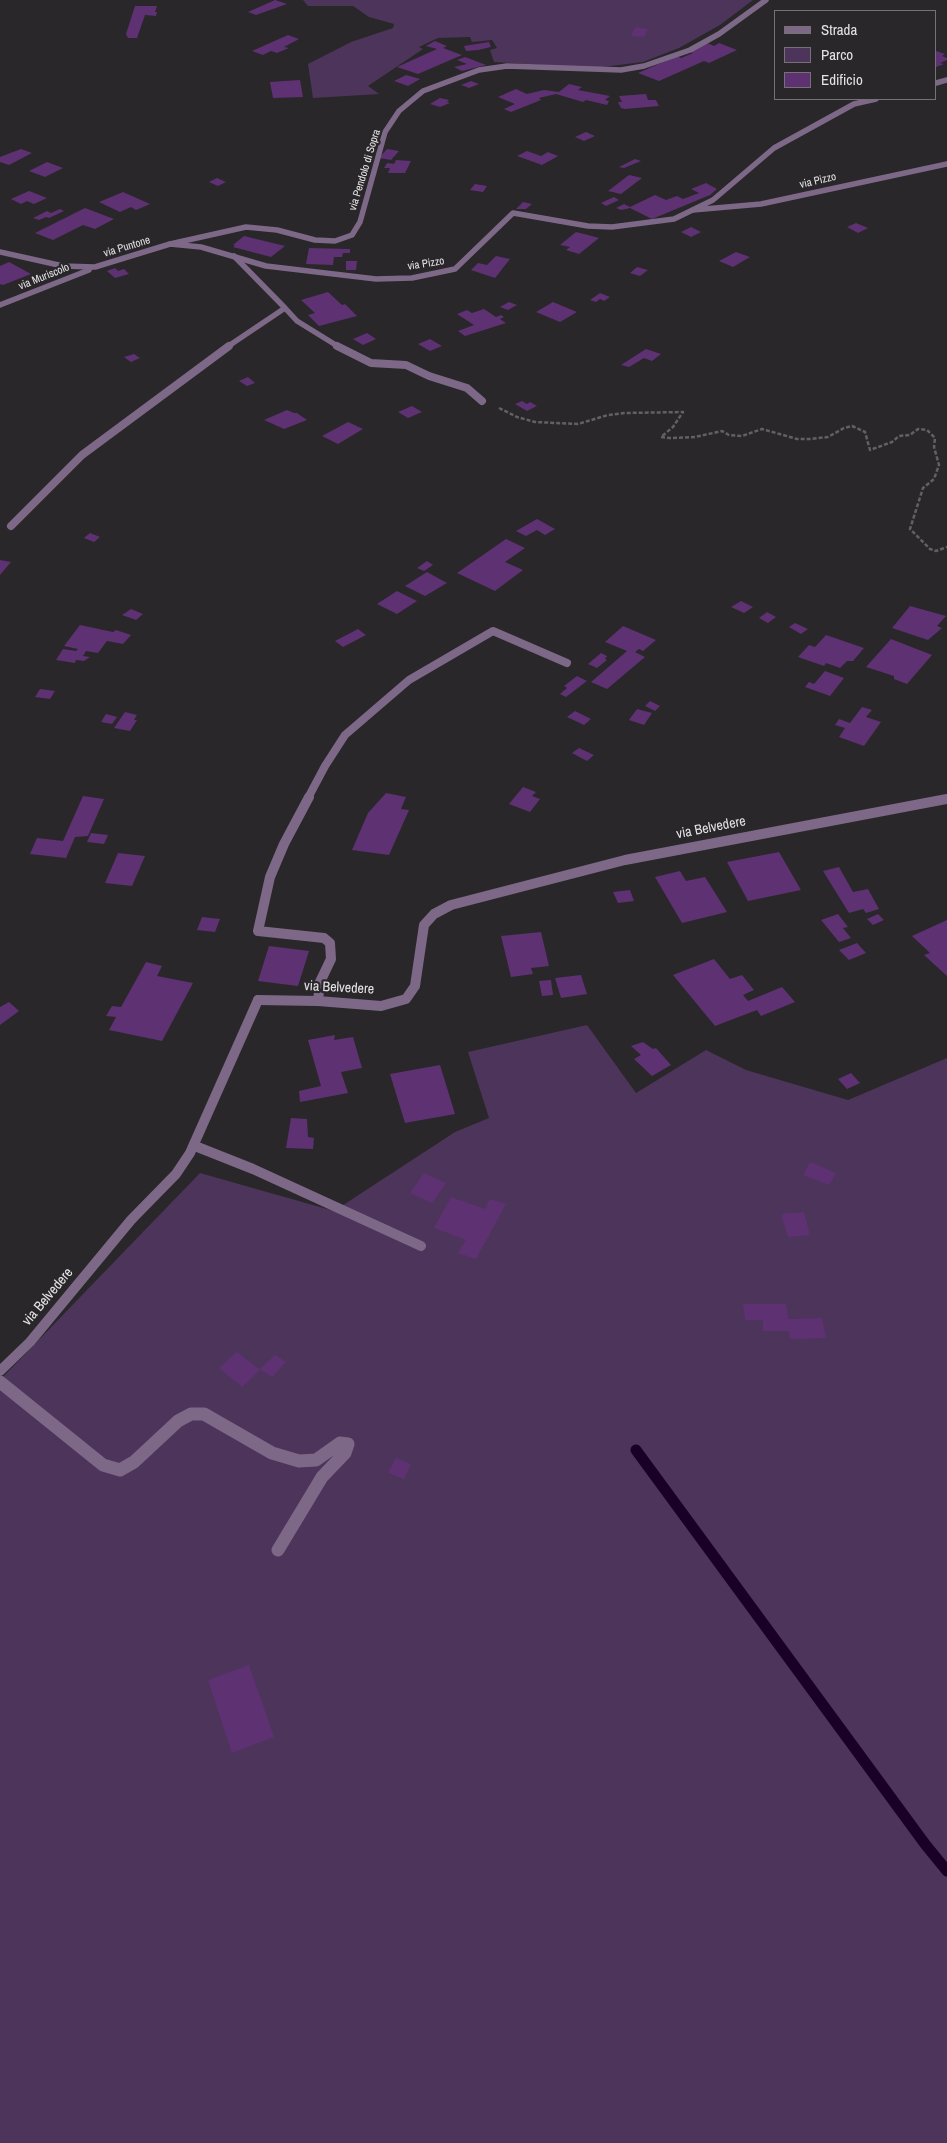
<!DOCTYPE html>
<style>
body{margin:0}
#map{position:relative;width:947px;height:2143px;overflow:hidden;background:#29272a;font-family:"Archivo Narrow",sans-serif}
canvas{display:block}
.legend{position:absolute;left:774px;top:10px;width:162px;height:90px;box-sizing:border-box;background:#29272a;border:1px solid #747275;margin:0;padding:6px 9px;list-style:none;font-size:15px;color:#e4e2e5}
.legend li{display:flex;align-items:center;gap:10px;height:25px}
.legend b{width:25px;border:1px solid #747275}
</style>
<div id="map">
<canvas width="947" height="2143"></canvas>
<ul class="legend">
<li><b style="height:6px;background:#7d6987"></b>Strada</li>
<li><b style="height:14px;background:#4d345a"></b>Parco</li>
<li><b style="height:14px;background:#5e3173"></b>Edificio</li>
</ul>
</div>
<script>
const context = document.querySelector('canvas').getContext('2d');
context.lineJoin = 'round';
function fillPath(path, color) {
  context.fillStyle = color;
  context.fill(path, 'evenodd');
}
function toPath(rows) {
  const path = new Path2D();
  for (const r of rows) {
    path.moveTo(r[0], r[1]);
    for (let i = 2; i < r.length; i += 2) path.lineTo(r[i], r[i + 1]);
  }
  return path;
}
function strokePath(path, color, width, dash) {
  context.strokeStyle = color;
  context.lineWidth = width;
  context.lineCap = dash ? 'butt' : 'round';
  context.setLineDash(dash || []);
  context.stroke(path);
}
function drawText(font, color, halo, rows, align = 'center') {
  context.font = font + ' "Archivo Narrow",sans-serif';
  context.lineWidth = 4.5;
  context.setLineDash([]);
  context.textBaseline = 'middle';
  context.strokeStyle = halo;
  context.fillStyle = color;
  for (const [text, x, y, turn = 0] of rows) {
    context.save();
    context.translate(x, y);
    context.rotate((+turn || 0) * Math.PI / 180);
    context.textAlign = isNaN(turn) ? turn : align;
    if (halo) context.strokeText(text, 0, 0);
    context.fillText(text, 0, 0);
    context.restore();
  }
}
fillPath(toPath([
 [303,0,753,0,720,25,679,48,643,62,595,68,494,62,490,50,497,48,492,40,472,42,470,37,438,38,419,47,423,49,368,86,379,94,313,98,308,64,351,42,393,28,394,24,369,17,353,6,308,6],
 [587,1025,636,1093,706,1050,746,1070,848,1100,947,1058,947,2143,0,2143,0,1380,200,1173,334,1211,455,1132,489,1118,468,1052]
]), '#4d345a');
strokePath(toPath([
 [636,1450,925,1844,947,1871]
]), '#1a0027', 11);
fillPath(toPath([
 [275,0,287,4,256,15,248,12],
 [135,6,157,6,155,12,157,12,156,16,145,15,137,38,128,38,126,34],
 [635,27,648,29,644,37,631,36],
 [288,35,299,39,284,47,289,48,277,53,271,51,263,55,252,51],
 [435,41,447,46,443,48,462,55,418,74,397,67,437,49,426,46],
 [489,42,491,47,478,50,466,51,464,46],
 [707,43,714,46,719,43,737,50,709,63,704,61,659,81,638,73,677,56,681,58,693,53,687,51],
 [936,51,945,54,942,56,947,58,947,60,940,63,944,64,936,67],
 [465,57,486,65,462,71,454,67,467,64,457,60],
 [406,75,420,79,408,86,394,81],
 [300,80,303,97,273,98,270,82],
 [471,81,479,84,469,88,461,85],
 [569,84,582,87,578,90,610,96,605,100,609,101,607,105,586,100,583,102,556,94,539,98,541,100,511,112,504,109,515,104,498,97,516,89,527,94,544,90,559,92],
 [646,94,648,100,656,100,659,106,625,109,621,108,618,102,622,102,619,96],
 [440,98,449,100,447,102,450,103,440,107,430,104],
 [586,132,595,136,584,141,575,137],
 [21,149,32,153,9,165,0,162,0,157],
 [387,149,399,151,391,160,379,158],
 [527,151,541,156,548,152,558,156,542,165,517,156],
 [635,159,641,161,624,168,619,167],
 [396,160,411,161,405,173,388,173,390,168,384,168,387,163,394,164],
 [47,162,63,168,45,177,29,171],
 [629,175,642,178,621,194,608,191],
 [217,178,226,182,218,186,209,182],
 [706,183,717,189,710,195,652,219,630,208,621,210,616,208,624,204,630,207,655,195,666,200,677,196,683,199,699,193,691,189],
 [475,184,487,186,483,192,470,190],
 [29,191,47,198,34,204,27,201,21,204,11,199],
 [123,192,150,204,136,210,131,207,120,212,99,202],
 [614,197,619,200,606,206,601,203],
 [523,202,532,204,526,209,516,209],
 [85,208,114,219,95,229,83,225,53,240,35,233],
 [60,209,64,211,49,218,46,217,39,220,33,218,47,211,51,213],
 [856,223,868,228,858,233,847,227],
 [691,227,701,232,691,237,681,232],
 [576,232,584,234,599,238,579,254,566,250,570,247,560,245],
 [244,236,285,246,271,257,233,247,235,245,233,245],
 [309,248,350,249,350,253,343,253,342,257,334,257,333,265,306,264],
 [736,252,750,257,733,267,719,261],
 [496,256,510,259,495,278,471,270,478,263,487,265],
 [346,261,357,261,356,270,346,270],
 [9,262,31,274,3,285,0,284,0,266],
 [637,267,648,270,640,276,630,273],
 [115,268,118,271,124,269,129,274,115,278,107,271],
 [328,292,342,305,345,304,357,316,319,326,308,315,315,313,301,300],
 [600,293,610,297,604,301,600,299,596,302,590,300],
 [509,302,517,305,508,310,500,307],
 [553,302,577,312,560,322,536,312],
 [484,309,496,317,501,315,504,317,500,319,506,323,465,336,458,331,474,325,457,314,467,310,472,313],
 [367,333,376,339,363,345,353,339],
 [430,339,442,346,430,351,418,344],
 [646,349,661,354,652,361,644,358,629,367,621,365],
 [134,354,140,358,131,362,124,357],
 [248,377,255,383,247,386,239,381],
 [522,401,527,404,530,402,537,406,527,411,515,404],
 [412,406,422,412,408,418,398,412],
 [287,410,294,413,297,413,307,420,284,429,264,420],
 [348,422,363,429,338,444,322,436],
 [537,519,555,529,545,535,537,530,526,536,516,531],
 [90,533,100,537,94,542,84,538],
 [506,539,525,548,505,562,523,570,495,591,457,573],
 [0,560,11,562,0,575],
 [427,561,433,565,424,571,417,568],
 [427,572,447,583,425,596,405,586],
 [397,591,417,601,397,614,377,604],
 [741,601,753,607,744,613,731,607],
 [910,606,946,616,937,626,942,628,928,640,892,628],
 [131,609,143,614,136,620,122,615],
 [767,612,776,617,768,623,759,618],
 [795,623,808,629,801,634,789,627],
 [80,625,113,632,116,630,131,635,123,644,107,641,98,653,86,651,83,656,90,657,84,661,76,660,75,663,56,660,63,649,76,651,78,649,64,646],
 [623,626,656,640,643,651,639,649,635,652,645,657,607,689,591,682,627,651,605,642],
 [358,629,366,635,343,647,335,641],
 [826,635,864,648,853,661,847,661,840,668,826,663,824,666,798,657,809,645,815,647],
 [891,639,932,655,907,684,894,679,894,676,866,667],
 [601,653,607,656,605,659,607,660,597,668,588,664],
 [825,671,844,678,830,696,805,687,809,682,814,684],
 [577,676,587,681,566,697,560,694,567,688,564,686],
 [40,689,55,691,50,699,35,697],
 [650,701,660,706,655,711,645,706],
 [862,707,872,710,866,717,881,722,864,746,839,737,845,728,835,725,839,719,850,723],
 [637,709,652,713,644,725,629,720],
 [575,711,591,719,584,725,567,717],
 [125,712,137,715,134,720,137,720,130,731,114,728],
 [106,714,117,717,112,724,101,722],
 [579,748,594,755,587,761,572,753],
 [523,787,536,792,532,796,540,799,530,812,509,804],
 [386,793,406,797,401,809,409,810,389,855,352,850,368,813],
 [83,796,104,799,88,836,75,837,66,858,30,854,37,838,63,841],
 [91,833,108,835,104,844,87,842],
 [779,852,801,890,748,901,727,862],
 [118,853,145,856,132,886,105,883],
 [839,867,853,892,868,889,879,909,866,913,863,909,849,913,823,871],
 [680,871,686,881,705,877,727,912,682,923,655,877],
 [630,890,634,901,618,903,613,892],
 [838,914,848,927,843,928,851,938,839,942,821,920],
 [878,914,884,920,873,925,867,919],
 [202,917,220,919,215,932,197,930],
 [947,920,947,976,924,955,930,953,912,936],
 [541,932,549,966,531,968,533,974,511,977,501,936],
 [857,943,866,953,849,960,839,950],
 [269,946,309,951,298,986,258,981],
 [714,959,730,979,742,975,754,990,743,995,748,1001,782,987,795,1002,761,1016,757,1010,715,1026,673,975],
 [146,962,162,966,157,976,193,983,162,1041,109,1030,116,1017,106,1016,112,1006,121,1007],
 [581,975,587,994,561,998,555,978],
 [551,980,553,995,542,996,539,981],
 [9,1002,19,1011,0,1025,0,1007],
 [335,1035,334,1040,353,1037,362,1068,341,1072,348,1093,300,1102,299,1091,321,1086,308,1040],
 [643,1042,653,1049,656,1048,671,1065,652,1076,634,1059,641,1055,631,1046],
 [440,1065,455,1114,405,1123,390,1074],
 [851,1073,860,1083,847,1089,838,1079],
 [291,1118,307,1119,308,1137,314,1138,313,1149,286,1148],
 [810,1162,836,1173,829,1185,803,1175],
 [424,1173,446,1183,432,1203,410,1193],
 [451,1197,485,1209,490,1199,506,1204,476,1259,458,1253,466,1240,434,1228],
 [804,1212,810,1235,788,1237,781,1214],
 [743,1304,786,1304,788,1319,822,1318,826,1338,790,1339,789,1331,763,1331,763,1320,745,1320],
 [237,1352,260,1370,242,1387,219,1368],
 [275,1355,286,1362,272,1377,260,1369],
 [396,1458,411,1464,404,1479,388,1473],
 [249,1665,274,1737,232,1753,208,1680]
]), '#5e3173');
strokePath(toPath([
 [499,408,517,417,535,422,578,424,608,415,624,413,683,412,673,427,661,437,670,438,695,437,722,431,729,435,742,436,762,429,797,439,810,439,828,437,844,428,852,426,865,432,870,450,892,442,899,436,910,435,918,429,927,430,935,438,934,447,939,465,934,479,923,488,910,529,930,549,936,551,947,547]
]), '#626063', 2.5, [4, 2]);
strokePath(toPath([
 [693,210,761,204,947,164],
 [170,244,246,227,277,230,315,240,335,241,352,235,360,222,385,132,399,111,423,91,479,70,507,66,621,70,644,66,690,50,719,34,766,0],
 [285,308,297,321,339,347],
 [227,347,285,308,234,256]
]), '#7d6987', 5.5);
strokePath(toPath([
 [337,346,371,363,406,365,429,376,467,388,482,401],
 [11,526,82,455,229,346],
 [308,798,325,766,345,735,409,680,493,631,567,663]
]), '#7d6987', 8);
strokePath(toPath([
 [309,797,284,844,270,877,258,931,324,938,330,943,331,959,320,982,318,1001],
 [258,1000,318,1001,381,1006,406,999,415,986,424,925,434,914,451,905,625,860,947,799],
 [195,1146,253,1169,421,1246],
 [0,1382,2,1383]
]), '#7d6987', 10);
strokePath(toPath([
 [0,1382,103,1465,120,1470,134,1462,178,1421,191,1414,204,1414,272,1453,299,1461,316,1460,340,1443,348,1444,345,1453,322,1477,278,1550]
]), '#7d6987', 13);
strokePath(toPath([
 [936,83,947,80],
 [0,252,63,266,95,267,170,244,201,247,266,266,376,279,412,278,455,269,513,213,588,226,612,227,674,219,713,200,774,148,854,104,876,99],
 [0,305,89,270]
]), '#7d6987', 5.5);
strokePath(toPath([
 [0,1371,30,1342,131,1220,176,1174,190,1153,258,1000]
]), '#7d6987', 10);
drawText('11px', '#e4e2e5', '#29272a', [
 ["via Pendolo di Sopra",365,170,-73],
 ["via Pizzo",818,181,-13],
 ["via Puntone",127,247,-17],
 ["via Pizzo",426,264,-9],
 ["via Muriscolo",44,277,-22]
]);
drawText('14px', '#e4e2e5', '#29272a', [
 ["via Belvedere",711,828,-11],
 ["via Belvedere",339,988,3],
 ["via Belvedere",48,1297,-50]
]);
</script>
